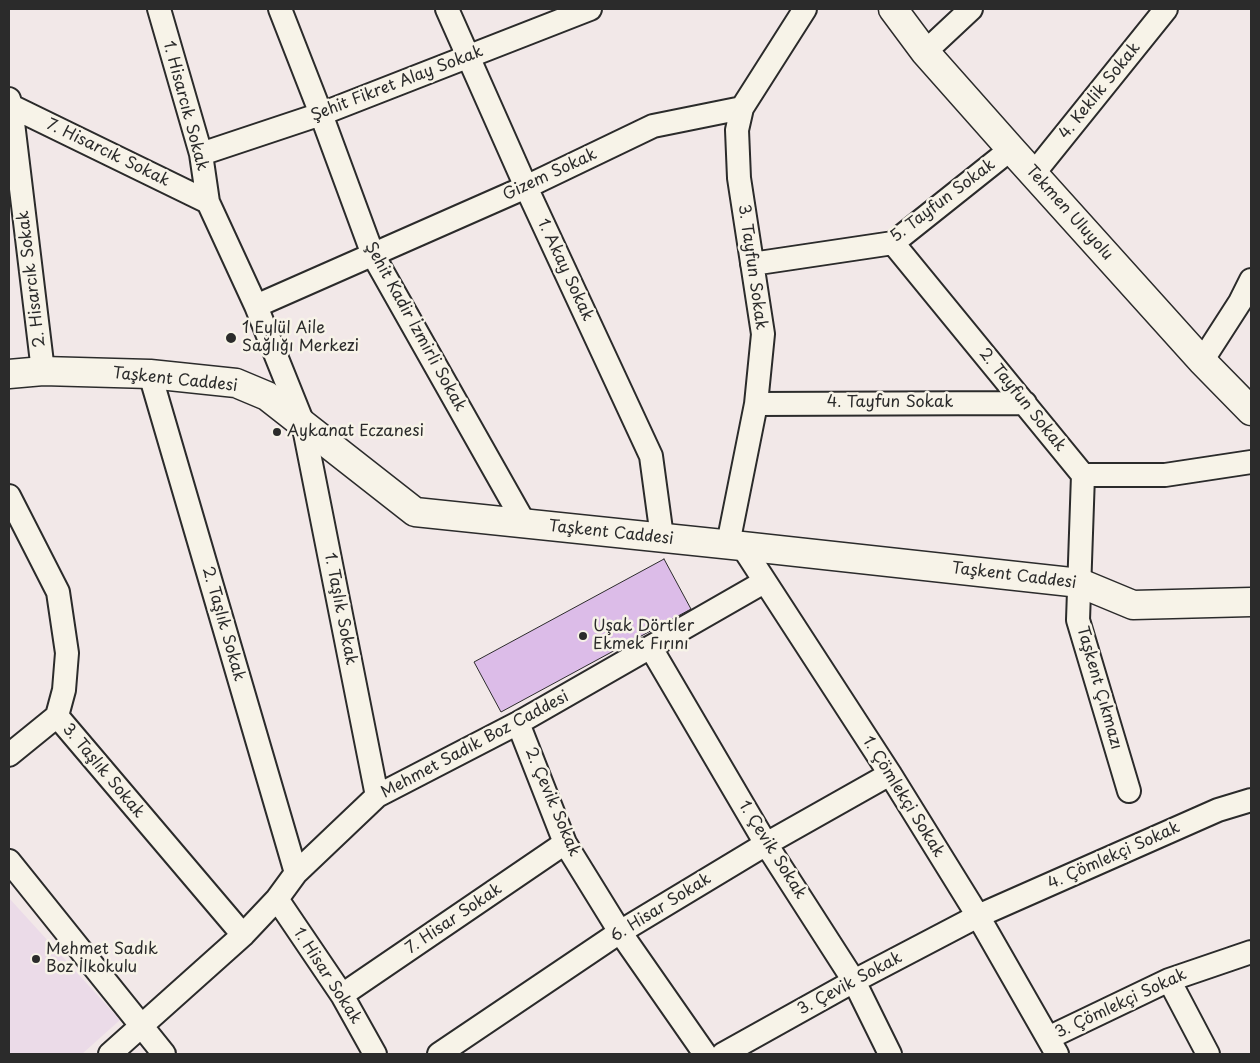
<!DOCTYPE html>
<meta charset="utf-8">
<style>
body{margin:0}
#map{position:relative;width:1260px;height:1063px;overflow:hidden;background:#f2e8e8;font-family:"Playpen Sans",sans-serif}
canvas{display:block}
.frame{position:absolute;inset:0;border:10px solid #2b2b2b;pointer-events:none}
</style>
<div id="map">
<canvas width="1260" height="1063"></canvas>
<div class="frame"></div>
</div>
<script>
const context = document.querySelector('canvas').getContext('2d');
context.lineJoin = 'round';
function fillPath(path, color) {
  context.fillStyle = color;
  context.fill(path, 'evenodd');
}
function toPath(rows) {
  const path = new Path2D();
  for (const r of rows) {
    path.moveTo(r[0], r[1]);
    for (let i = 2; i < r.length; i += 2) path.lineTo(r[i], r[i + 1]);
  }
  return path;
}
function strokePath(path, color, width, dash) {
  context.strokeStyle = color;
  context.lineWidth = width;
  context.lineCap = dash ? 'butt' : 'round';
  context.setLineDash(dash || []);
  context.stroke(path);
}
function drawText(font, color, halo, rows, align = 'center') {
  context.font = font + ' "Playpen Sans",sans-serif';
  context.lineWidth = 5;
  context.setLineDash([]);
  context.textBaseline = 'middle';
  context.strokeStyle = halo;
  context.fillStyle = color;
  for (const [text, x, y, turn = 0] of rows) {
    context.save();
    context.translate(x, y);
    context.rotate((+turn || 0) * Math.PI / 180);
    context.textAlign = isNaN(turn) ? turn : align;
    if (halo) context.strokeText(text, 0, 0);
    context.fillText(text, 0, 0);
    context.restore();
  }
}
fillPath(toPath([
 [9,898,120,1020,82,1054,9,1054]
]), '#ebdbe8');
const building = toPath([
 [664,559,691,609,501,712,474,662,664,559]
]);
fillPath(building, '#dcbce8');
strokePath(building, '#2b2b2b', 1);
const street = toPath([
 [159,9,201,154,208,202,256,306,303,423,377,796],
 [280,9,321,114,373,255,525,524],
 [447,9,526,187,651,456,662,537],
 [925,52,971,9],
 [9,99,11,106,43,371],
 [9,106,11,106,208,202],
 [201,154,321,114,590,9],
 [1034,173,1166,9],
 [893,243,1083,475,1078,620,1129,791],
 [752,264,893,243,1011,149],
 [256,306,526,187,653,126,742,108,805,9],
 [1202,361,1240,302,1251,280],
 [150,374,296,873],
 [756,404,1025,403],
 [1083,475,1165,475,1251,462],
 [9,496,58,592,67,653,64,690,57,716,243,935],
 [728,544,756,404,763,334,739,178,737,130,742,108],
 [742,546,890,774,978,916,1057,1054],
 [651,648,766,844,854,981,890,1054],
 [518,723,565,843,620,932,705,1054],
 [9,755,57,716],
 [9,861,164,1054],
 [277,899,342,995,375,1054],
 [1169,980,1208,1054],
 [342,995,565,843],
 [1048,1038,1169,980,1251,952],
 [110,1054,243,935,277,899,296,873,377,796,518,723,764,582],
 [439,1054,620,932,766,844,890,774],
 [723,1054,854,981,978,916,1218,810,1251,800]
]);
const secondary = toPath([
 [893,9,925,52,1011,149,1202,361,1251,411],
 [9,374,43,371,150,374,236,383,267,396,415,512,742,546,1080,583,1133,605,1251,602]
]);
strokePath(street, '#2b2b2b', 26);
strokePath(secondary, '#2b2b2b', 31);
strokePath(street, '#f7f3e8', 22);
strokePath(secondary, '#f7f3e8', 28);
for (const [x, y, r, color] of [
 [231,338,6,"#2b2b2b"],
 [277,432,5,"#2b2b2b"],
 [583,636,5,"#2b2b2b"],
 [36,959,5,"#2b2b2b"]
]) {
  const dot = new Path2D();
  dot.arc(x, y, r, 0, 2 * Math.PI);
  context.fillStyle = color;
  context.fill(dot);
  strokePath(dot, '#f7f3e8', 2);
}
drawText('16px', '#2b2b2b', '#f7f3e8', [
 ["Şehit Fikret Alay Sokak",397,84,-21],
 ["4. Keklik Sokak",1100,91,-51],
 ["1. Hisarcık Sokak",185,106,75],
 ["7. Hisarcık Sokak",108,153,26],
 ["Gizem Sokak",550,175,-25],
 ["5. Tayfun Sokak",943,201,-37],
 ["Tekmen Uluyolu",1069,213,48],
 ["3. Tayfun Sokak",752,267,82],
 ["1. Akay Sokak",565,270,65],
 ["2. Hisarcık Sokak",32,279,-97],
 ["Şehit Kadir İzmirli Sokak",415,327,61],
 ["Taşkent Caddesi",175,380,6],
 ["2. Tayfun Sokak",1022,400,51],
 ["4. Tayfun Sokak",890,403],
 ["Taşkent Caddesi",611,533,6],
 ["Taşkent Caddesi",1014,576,7],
 ["1. Taşlık Sokak",340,609,79],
 ["2. Taşlık Sokak",223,624,74],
 ["Taşkent Çıkmazı",1099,688,74],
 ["Mehmet Sadık Boz Caddesi",475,745,-28],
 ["3. Taşlık Sokak",103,771,50],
 ["1. Çömlekçi Sokak",903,797,58],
 ["2. Çevik Sokak",552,802,67],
 ["1. Çevik Sokak",772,850,58],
 ["4. Çömlekçi Sokak",1114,856,-24],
 ["6. Hisar Sokak",661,908,-32],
 ["7. Hisar Sokak",454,919,-34],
 ["1. Hisar Sokak",327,976,57],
 ["3. Çevik Sokak",850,984,-28],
 ["3. Çömlekçi Sokak",1121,1004,-25]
]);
drawText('16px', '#2b2b2b', '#f7f3e8', [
 ["1 Eylül Aile",242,329],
 ["Sağlığı Merkezi",242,347],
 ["Aykanat Eczanesi",287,432],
 ["Uşak Dörtler",593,627],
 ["Ekmek Fırını",593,645],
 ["Mehmet Sadık",46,950],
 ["Boz İlkokulu",46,968]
], 'left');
</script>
